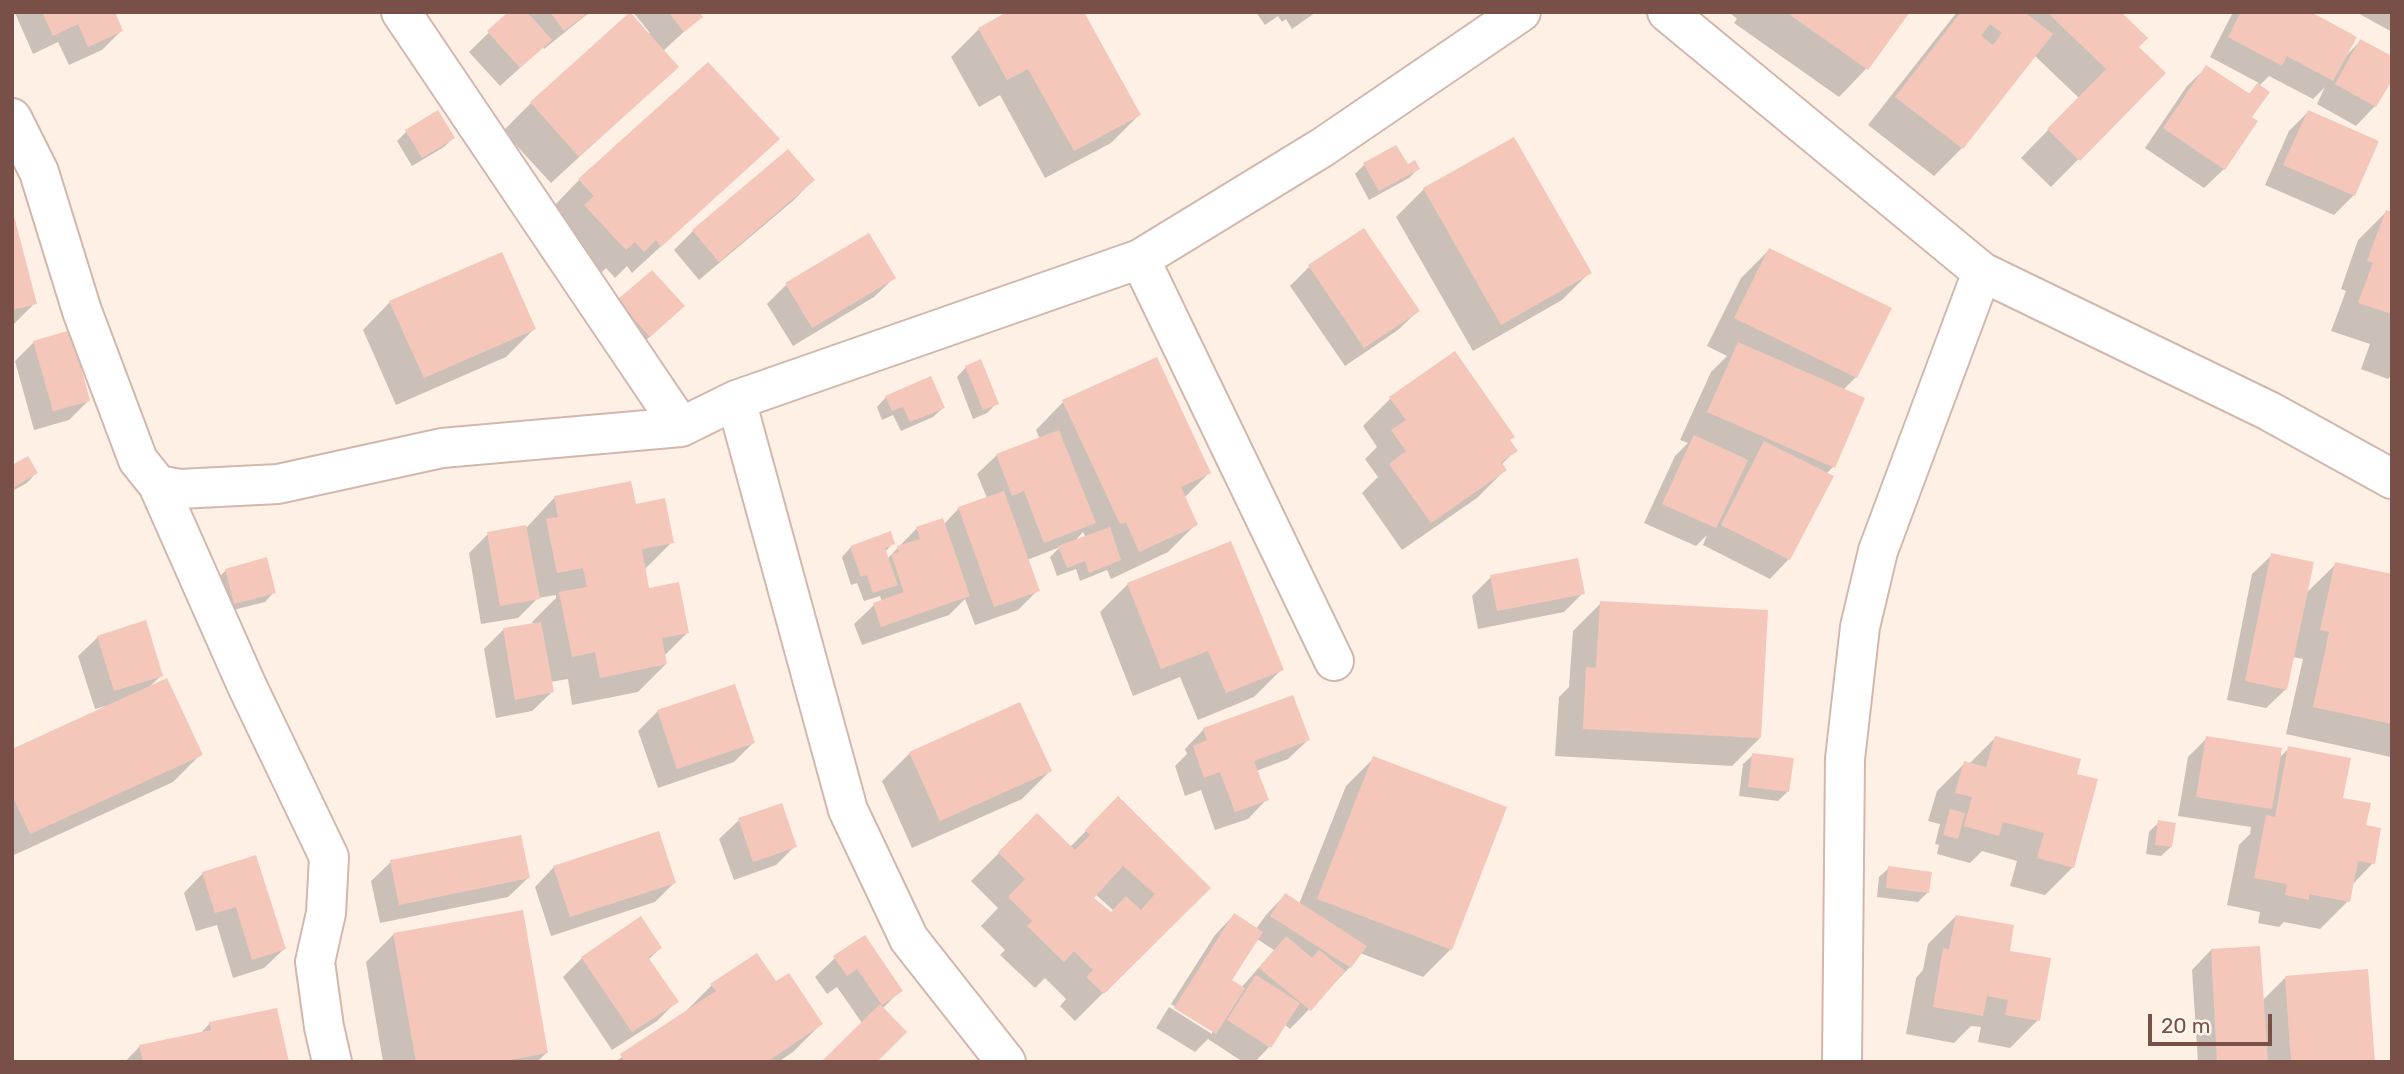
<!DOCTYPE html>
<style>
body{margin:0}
#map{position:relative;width:2404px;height:1074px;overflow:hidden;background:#fef0e5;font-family:Rubik,sans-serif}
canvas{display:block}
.frame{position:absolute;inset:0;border:14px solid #795048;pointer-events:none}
.scale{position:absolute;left:2148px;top:1014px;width:124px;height:32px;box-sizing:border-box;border:4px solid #795048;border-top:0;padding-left:9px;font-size:21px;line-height:24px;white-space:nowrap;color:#795048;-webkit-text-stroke:5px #fff5ed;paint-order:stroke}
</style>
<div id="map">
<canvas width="2404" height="1074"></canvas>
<div class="frame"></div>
<div class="scale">20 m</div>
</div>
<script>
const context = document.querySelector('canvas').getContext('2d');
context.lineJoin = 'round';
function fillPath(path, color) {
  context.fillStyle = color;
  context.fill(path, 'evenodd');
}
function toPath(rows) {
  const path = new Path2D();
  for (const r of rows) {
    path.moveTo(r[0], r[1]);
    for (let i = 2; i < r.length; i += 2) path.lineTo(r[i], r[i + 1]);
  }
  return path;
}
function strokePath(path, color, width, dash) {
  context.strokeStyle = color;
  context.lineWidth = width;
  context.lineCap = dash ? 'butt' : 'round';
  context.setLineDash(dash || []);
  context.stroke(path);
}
fillPath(toPath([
 [113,12,121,31,102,50,69,65,58,42,33,54,15,13],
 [510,12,590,12,544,49,543,47,500,86,469,52],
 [633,12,696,12,700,17,663,51,677,67,551,183,503,131,531,103,650,33],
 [1256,12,1316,12,1292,29,1286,19,1282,22,1278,16,1265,25],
 [1729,12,1908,12,1866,69,1839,97,1734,23,1737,19],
 [1957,12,2118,12,2136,47,2163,73,2051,187,2021,158,2079,98,2034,55,1962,148,1934,176,1868,125],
 [2233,12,2307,12,2346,56,2360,41,2375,106,2356,126,2317,104,2325,87,2313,99,2269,76,2259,86,2249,118,2224,169,2204,188,2145,148,2187,86,2207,67,2248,95,2259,83,2210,57],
 [2356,12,2392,12,2392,32],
 [979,29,1139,115,1111,143,1045,178,1000,95,979,107,951,57],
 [2308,112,2354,195,2334,215,2265,185,2289,131],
 [407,131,453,138,444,147,412,166,397,141],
 [777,139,632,273,627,266,615,278,606,268,597,277,552,208,579,180],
 [1513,139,1590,272,1562,300,1473,351,1396,217,1424,189],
 [1396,147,1407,166,1418,169,1409,178,1369,200,1355,174,1364,165],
 [813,180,794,200,699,280,674,250,693,231],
 [2386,212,2392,214,2392,375,2388,379,2361,369,2370,344,2331,331,2346,291,2341,289,2358,240],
 [12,216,35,303,12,326],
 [1769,250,1856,377,1843,390,1833,467,1826,474,1789,559,1770,579,1703,545,1707,535,1696,546,1644,523,1675,456,1688,443,1680,440,1711,372,1727,356,1707,346,1741,278],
 [1309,267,1418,311,1398,330,1345,366,1290,286],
 [894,278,874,297,793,346,767,304,786,285],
 [390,302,534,329,506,357,396,405,363,330],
 [619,302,683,306,630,355],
 [34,342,88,401,69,420,34,430,15,361],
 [966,367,997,403,987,413,973,419,957,377],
 [886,397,943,408,933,417,901,431,893,415,882,420,877,407],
 [1391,398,1508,441,1515,451,1501,465,1505,470,1477,498,1402,550,1362,493,1378,477,1365,459,1377,447,1363,426],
 [1063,402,1209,473,1184,498,1196,524,1168,552,1111,579,1107,570,1080,581,1076,569,1057,576,1050,557,1060,547,1027,560,1038,590,1018,610,975,625,965,599,949,615,862,645,854,624,874,605,882,602,880,596,864,601,857,583,851,585,842,557,851,547,893,543,885,552,887,559,917,528,944,524,959,508,987,498,977,474,997,455,1040,439,1036,430],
 [1083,532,1086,538,1074,542],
 [12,467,36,473,27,483,12,491],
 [555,497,634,506,672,542,644,570,648,590,687,633,664,656,666,664,638,692,572,705,568,679,550,682,552,692,532,711,496,718,484,649,503,630,533,625,532,622,556,598,556,595,538,598,518,618,481,624,469,553,488,534,527,527],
 [2272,555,2305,594,2336,564,2392,576,2391,757,2286,734,2303,659,2292,657,2286,689,2266,708,2227,700,2252,574],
 [226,570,274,592,265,602,225,612,216,580],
 [1491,577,1583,593,1564,612,1478,629,1472,596],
 [1128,584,1282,669,1254,697,1198,720,1180,677,1133,696,1100,612],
 [1601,603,1760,738,1732,766,1555,756,1559,697,1569,687,1573,631],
 [98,637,161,676,148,688,201,754,173,782,12,856,12,751,107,708,106,706,95,709,78,656],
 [658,711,753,743,734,762,658,788,638,731],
 [1204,729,1308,740,1288,759,1256,771,1267,799,1248,819,1215,830,1201,790,1185,796,1175,766,1187,754,1185,749],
 [1995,738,2075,775,2073,867,2045,895,2010,886,2017,861,1982,851,1970,863,1937,854,1939,845,1935,844,1940,824,1928,821,1937,791,1965,763,1969,764],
 [2207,738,2278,759,2289,748,2341,800,2364,827,2373,863,2352,885,2348,901,2320,929,2284,922,2279,927,2258,923,2260,912,2227,905,2239,845,2250,834,2251,827,2178,816,2188,757],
 [910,753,1050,771,1022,799,912,848,882,781],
 [1753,755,1788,791,1778,801,1739,796,1743,764],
 [1374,758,1451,949,1423,977,1360,953,1350,967,1290,1029,1284,1024,1269,1047,1255,1062,1243,1062,1208,1039,1195,1052,1156,1028,1169,1007,1212,1034,1212,1030,1171,1004,1215,935,1234,915,1256,929,1266,915,1285,895,1299,904,1346,786],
 [1257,939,1274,950,1241,988,1230,981],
 [1118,799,1208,888,1075,1021,1060,1006,1066,999,1045,978,1035,988,1000,955,1005,950,981,926,998,908,971,881,1037,815,1070,847],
 [1095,894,1114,911,1110,914,1091,898],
 [739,820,795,846,776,865,734,880,719,839],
 [2159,822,2171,847,2161,856,2146,854,2149,832],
 [391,862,528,878,508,897,380,923,371,881],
 [554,867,674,883,655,902,551,936,535,887],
 [1889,868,1928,892,1918,902,1877,897,1879,877],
 [203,873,284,949,264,968,233,978,217,925,196,931,184,893],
 [1956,916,2008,952,2038,1020,2010,1048,1978,1042,1981,1027,1971,1026,1954,1043,1906,1034,1916,978,1923,970,1928,944],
 [394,934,546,1053,537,1062,383,1062,366,962],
 [660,948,648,960,676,1002,657,1021,612,1050,563,977,582,958],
 [2211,950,2262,1001,2285,978,2374,1062,2198,1062,2192,970],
 [835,958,901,990,882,1009,862,1023,837,987,827,994,815,977],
 [776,983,821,1024,793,1052,778,1062,615,1062,684,1013,712,985],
 [210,1023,287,1062,125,1062,140,1046,200,1034]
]), '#0003');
fillPath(toPath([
 [42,12,115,12,123,31,88,47,78,24,53,36],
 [508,12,527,12,552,40,520,68,487,31],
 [550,12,589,12,564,31],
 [630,12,679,67,579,157,530,102],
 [668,12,699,12,703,17,684,32],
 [1007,12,1084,12,1141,115,1074,151,1028,69,1007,80,978,28],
 [1786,12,1910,12,1868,70],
 [1961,12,2024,12,2053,34,1963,149,1895,97],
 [1990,24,2002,33,1993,45,1981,36],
 [2047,12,2121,12,2148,38,2139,47,2166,73,2080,161,2047,129,2106,69],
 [2241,12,2311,12,2357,37,2333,81,2287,56,2282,66,2228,37],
 [2360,39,2392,56,2392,80,2376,107,2335,84],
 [708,62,780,139,661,247,656,240,644,252,635,242,626,250,584,205,594,196,578,179],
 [2206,65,2250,94,2257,83,2270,92,2252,117,2258,121,2225,170,2163,128],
 [438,110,455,138,422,158,405,130],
 [2308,110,2379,141,2355,196,2283,165],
 [1514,137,1592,273,1501,325,1423,188],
 [1396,145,1408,164,1415,160,1420,169,1379,191,1363,163],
 [788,149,815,180,719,262,692,230],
 [2386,210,2392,212,2392,314,2358,303,2373,263,2367,261],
 [13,212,37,304,12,310,12,213],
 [1364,228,1420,311,1364,348,1308,265],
 [869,233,896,278,812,328,785,283],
 [1769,248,1892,308,1857,378,1734,318],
 [502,252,536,329,424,378,389,301],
 [652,270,685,306,650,337,617,300],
 [71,330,90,401,53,411,33,341],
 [1738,342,1865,398,1835,468,1707,412],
 [1455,351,1515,437,1510,440,1518,451,1501,462,1507,470,1431,523,1389,464,1406,451,1391,430,1406,420,1389,397],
 [1157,357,1211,473,1181,487,1198,525,1139,552,1126,522,1120,524,1062,400],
 [981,359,999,404,983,410,965,366],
 [931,376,945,408,910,422,903,407,892,411,885,396],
 [1059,430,1096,523,1044,543,1024,491,1012,496,996,454],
 [1694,435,1748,460,1716,528,1662,504],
 [1764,441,1834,476,1790,560,1721,525],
 [28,456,38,473,12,488,12,465],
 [631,481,636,504,665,498,674,543,642,549,649,588,679,582,689,633,662,638,667,664,600,678,595,652,572,657,559,592,587,587,583,568,557,573,546,519,558,517,554,496],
 [1004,491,1040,591,994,607,958,507],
 [943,518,970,596,881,627,873,603,904,592,891,554,899,552,897,546,920,539,916,527],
 [526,525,540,599,500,606,487,532],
 [1110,527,1121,560,1089,573,1085,561,1067,568,1058,546],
 [891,531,895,544,885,548,898,585,873,593,867,575,861,577,850,546],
 [1231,541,1284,670,1226,693,1208,651,1161,669,1127,583],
 [2271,553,2314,562,2287,690,2245,681],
 [267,557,276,593,234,604,225,569],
 [1578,558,1585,594,1497,611,1490,575],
 [2335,562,2392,574,2392,724,2313,707,2329,632,2320,630],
 [1600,601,1768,610,1761,738,1583,729,1586,667,1596,668],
 [146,620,163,676,114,691,97,636],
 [541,622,554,692,515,700,503,628],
 [167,678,203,755,30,834,12,795,12,749],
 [735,684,755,743,677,769,657,710],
 [1293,695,1310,740,1254,761,1269,800,1235,812,1220,772,1204,778,1193,746,1207,740,1203,728],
 [1020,702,1052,771,940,821,909,752],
 [1995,736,2081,759,2077,774,2098,779,2074,868,2037,858,2044,833,2003,822,1999,836,1964,826,1972,797,1955,793,1964,761,1986,767],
 [2206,736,2282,748,2272,809,2196,797],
 [2288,746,2351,758,2343,798,2371,803,2366,825,2381,828,2375,864,2358,861,2350,902,2309,894,2309,900,2285,895,2287,884,2254,878,2266,815,2275,817],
 [1752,753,1794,758,1789,792,1748,787],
 [1373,756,1507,807,1452,950,1317,899],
 [1118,796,1211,888,1104,994,1086,977,1093,970,1074,951,1064,962,1027,926,1032,921,1008,897,1025,879,998,852,1037,813,1075,850,1090,835,1085,830],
 [1123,866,1155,894,1141,910,1126,896,1111,912,1094,898],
 [782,803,797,847,753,862,738,818],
 [1950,809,1965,813,1958,839,1943,835],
 [2158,820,2176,823,2172,847,2155,845],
 [659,831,676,883,570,917,553,866],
 [521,835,530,878,399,905,390,860],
 [256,855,286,949,252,960,236,907,215,913,202,872],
 [1888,866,1932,872,1929,893,1886,888],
 [1285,893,1367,946,1351,968,1270,916],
 [523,910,548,1053,499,1062,416,1062,393,933],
 [1234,913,1263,932,1232,980,1245,988,1216,1034,1174,1008],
 [1956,915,2014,925,2010,951,2051,958,2040,1021,2005,1015,2008,1000,1987,996,1983,1016,1933,1007,1943,948,1949,949],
 [641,916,662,948,648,957,679,1002,632,1032,581,957],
 [865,935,903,991,882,1005,857,969,847,976,833,956],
 [1286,936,1312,958,1319,950,1345,971,1311,1011,1259,968],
 [2260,946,2268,1062,2217,1062,2211,949],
 [757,953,776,981,789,973,823,1024,767,1062,625,1062,620,1054,716,991,710,984],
 [2368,969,2375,1062,2291,1062,2285,976],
 [1256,975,1300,1003,1271,1048,1227,1020],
 [880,1004,907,1032,877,1062,821,1062],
 [277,1008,289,1062,143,1062,139,1045,211,1030,209,1022]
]), '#f5c7bb');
const street = toPath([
 [401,12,681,427],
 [1667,12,1982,272,2269,411,2392,479],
 [12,118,39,172,82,311,138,460,158,485,179,489,278,484,442,448,681,427,736,400,1140,259,1323,147,1521,12],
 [1140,259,1334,661],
 [736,400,848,810,909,939,1006,1062],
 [158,485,247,686,329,857,326,913,315,962,324,1027,332,1062],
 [1842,1062,1845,759,1860,627,1878,551,1982,272]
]);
strokePath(street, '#d3b7ad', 42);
strokePath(street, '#fff', 38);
</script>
